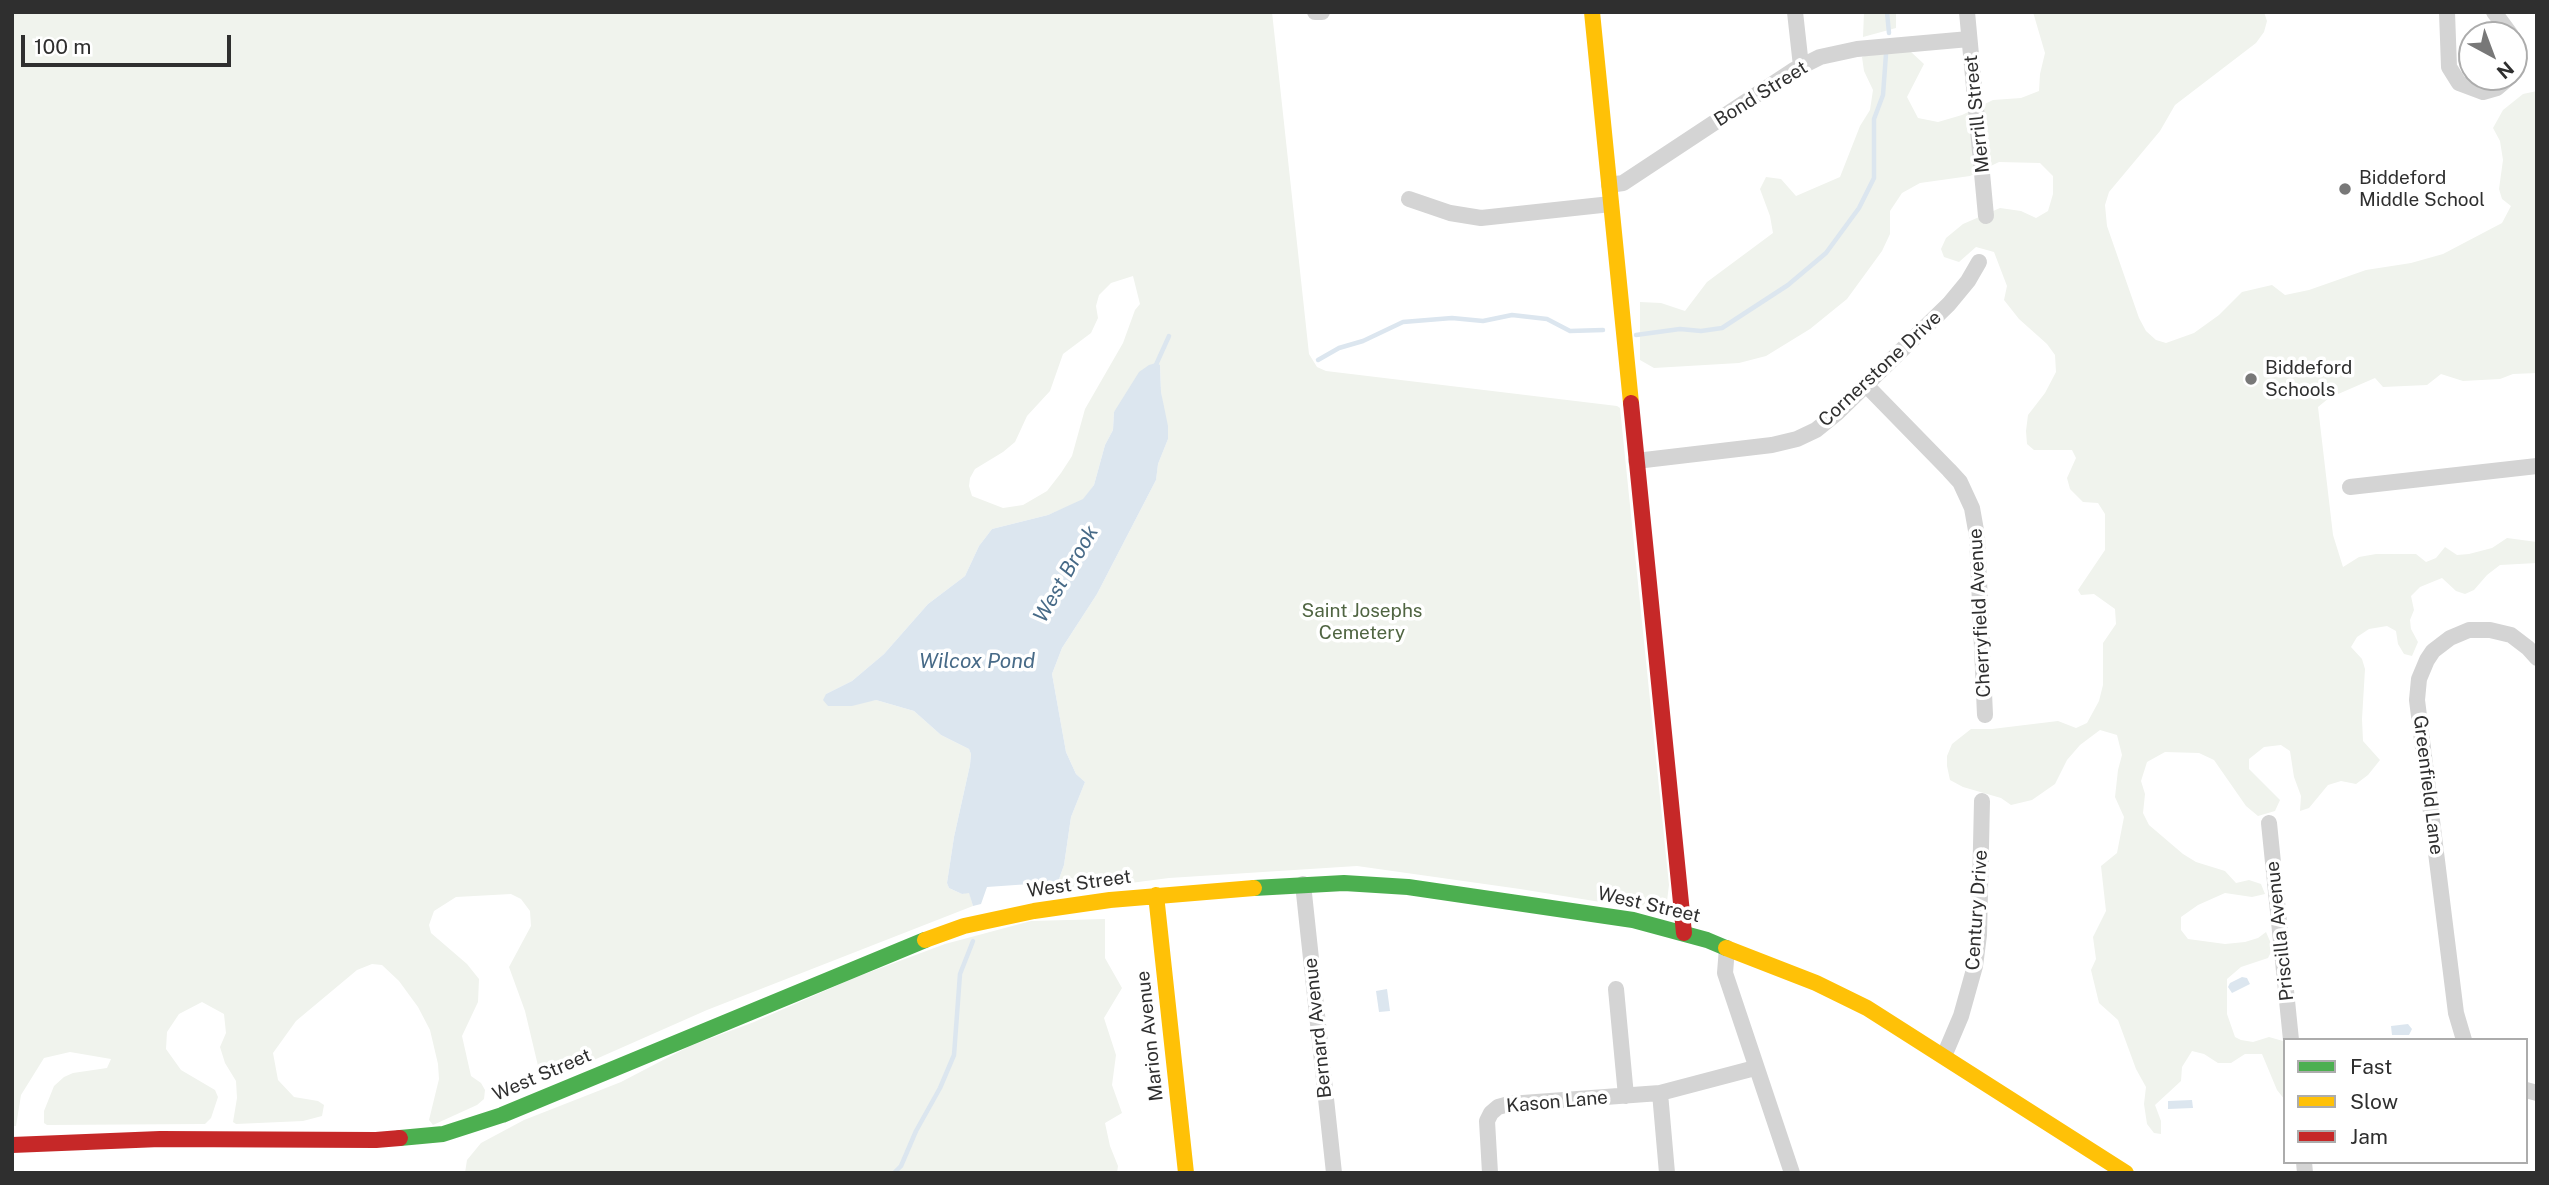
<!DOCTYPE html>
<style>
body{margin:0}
#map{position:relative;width:2549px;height:1185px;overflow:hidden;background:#fff;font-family:"Public Sans",sans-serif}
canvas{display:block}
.frame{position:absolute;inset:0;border:14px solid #2f2f2f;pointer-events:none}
.legend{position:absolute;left:2283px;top:1038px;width:245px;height:126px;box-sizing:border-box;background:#fff;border:2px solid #acacac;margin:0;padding:9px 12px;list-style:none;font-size:21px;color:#2f2f2f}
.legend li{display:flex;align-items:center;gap:14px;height:35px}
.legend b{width:35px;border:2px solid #acacac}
.north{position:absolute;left:2458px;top:21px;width:70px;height:70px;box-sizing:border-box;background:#fff;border:2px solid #acacac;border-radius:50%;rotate:139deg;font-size:19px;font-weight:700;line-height:28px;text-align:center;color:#2f2f2f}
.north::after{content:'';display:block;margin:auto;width:24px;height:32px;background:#787878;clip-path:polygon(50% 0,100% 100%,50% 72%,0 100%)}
.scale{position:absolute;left:21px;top:35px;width:210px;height:32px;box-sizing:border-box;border:4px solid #2f2f2f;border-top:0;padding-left:9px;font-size:21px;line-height:24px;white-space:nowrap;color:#2f2f2f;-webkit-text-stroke:5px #fff;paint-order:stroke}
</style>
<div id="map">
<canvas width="2549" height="1185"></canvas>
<div class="frame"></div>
<ul class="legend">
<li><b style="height:9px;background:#4caf50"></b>Fast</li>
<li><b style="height:9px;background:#ffc107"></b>Slow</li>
<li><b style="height:9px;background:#c62828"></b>Jam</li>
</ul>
<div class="north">N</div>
<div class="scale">100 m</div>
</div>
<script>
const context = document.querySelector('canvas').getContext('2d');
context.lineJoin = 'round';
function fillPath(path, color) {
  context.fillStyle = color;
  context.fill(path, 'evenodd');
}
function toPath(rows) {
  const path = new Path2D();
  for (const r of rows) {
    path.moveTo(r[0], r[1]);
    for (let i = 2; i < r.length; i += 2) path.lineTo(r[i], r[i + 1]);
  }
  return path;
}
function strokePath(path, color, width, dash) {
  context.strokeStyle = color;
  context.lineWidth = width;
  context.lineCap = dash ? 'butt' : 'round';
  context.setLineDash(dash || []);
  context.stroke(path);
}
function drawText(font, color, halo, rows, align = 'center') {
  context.font = font + ' "Public Sans",sans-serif';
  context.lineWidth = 7;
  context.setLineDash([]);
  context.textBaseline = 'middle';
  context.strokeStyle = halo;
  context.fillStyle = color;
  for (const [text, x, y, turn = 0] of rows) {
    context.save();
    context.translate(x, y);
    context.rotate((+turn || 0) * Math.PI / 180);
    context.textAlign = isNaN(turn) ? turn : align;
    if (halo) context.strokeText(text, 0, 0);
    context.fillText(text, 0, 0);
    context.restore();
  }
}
fillPath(toPath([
 [12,12,1272,12,1309,354,1317,367,1326,371,1617,406,1620,408,1669,885,1667,901,1656,911,1520,889,1357,866,1169,878,1061,892,1058,882,1064,865,1071,817,1085,782,1076,774,1066,752,1052,674,1062,648,1097,594,1156,480,1158,464,1168,439,1161,392,1160,365,1114,412,1113,430,1105,445,1094,485,1083,500,1048,515,992,529,979,546,965,576,928,604,884,654,852,681,826,694,828,706,876,700,914,711,941,735,969,749,971,754,970,765,954,837,947,883,949,888,962,894,969,892,973,906,707,1010,562,1074,543,1075,539,1070,525,1011,509,967,531,926,530,911,521,899,511,894,456,897,434,911,429,925,431,933,467,964,479,979,478,1002,462,1036,471,1076,481,1083,485,1090,484,1099,477,1105,433,1125,429,1120,439,1079,438,1064,430,1030,418,1007,399,981,382,965,372,964,357,970,296,1021,273,1053,278,1080,294,1097,318,1101,324,1105,322,1116,303,1121,236,1124,233,1122,237,1098,236,1081,225,1063,220,1047,226,1033,224,1014,202,1002,179,1014,167,1032,166,1049,181,1070,215,1090,218,1097,211,1118,205,1124,47,1125,44,1123,44,1111,54,1086,64,1077,73,1073,107,1068,111,1059,70,1052,44,1058,21,1095,16,1126,12,1126],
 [1133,276,1140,304,1135,310,1123,343,1085,409,1072,456,1061,473,1047,491,1023,505,1003,508,972,496,969,486,970,478,975,469,1003,452,1015,442,1027,416,1050,391,1063,354,1091,333,1098,318,1096,306,1099,295,1111,283],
 [1864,12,1896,12,1896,28,1863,37],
 [2033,12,2264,12,2267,21,2264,32,2256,43,2175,105,2160,131,2109,192,2105,205,2107,226,2139,318,2146,331,2156,340,2166,343,2194,333,2219,315,2242,292,2272,285,2285,295,2309,290,2366,270,2411,263,2443,254,2502,223,2511,206,2502,199,2499,189,2503,160,2500,141,2493,128,2503,110,2523,94,2537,91,2537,373,2513,374,2500,379,2463,381,2441,374,2427,385,2383,387,2375,378,2329,398,2318,407,2333,535,2343,567,2359,557,2376,554,2416,554,2426,562,2436,558,2445,547,2457,555,2469,554,2492,548,2507,538,2537,542,2537,563,2500,565,2487,575,2474,590,2465,594,2456,591,2442,578,2420,587,2411,596,2414,610,2410,620,2411,629,2418,642,2412,656,2404,654,2398,644,2396,631,2387,626,2369,629,2357,637,2351,647,2362,659,2365,669,2362,719,2363,741,2380,760,2368,775,2356,784,2341,781,2328,785,2309,808,2300,811,2301,796,2294,777,2290,751,2281,745,2264,747,2249,759,2249,769,2280,800,2275,811,2258,816,2246,806,2214,760,2199,753,2165,752,2147,762,2141,781,2145,794,2143,813,2149,825,2183,854,2196,862,2225,871,2236,883,2249,880,2261,884,2265,894,2252,897,2225,893,2198,905,2181,917,2181,930,2188,939,2225,944,2245,942,2258,938,2266,932,2273,948,2268,958,2241,967,2227,979,2227,1014,2235,1037,2241,1040,2253,1042,2269,1037,2283,1041,2285,1075,2285,1100,2277,1090,2262,1054,2245,1054,2231,1063,2218,1063,2204,1054,2192,1051,2182,1067,2181,1081,2155,1105,2161,1121,2161,1134,2154,1133,2147,1124,2144,1104,2146,1087,2136,1069,2118,1020,2099,1003,2091,970,2096,959,2093,937,2106,911,2101,866,2117,853,2124,817,2115,797,2118,770,2122,755,2117,735,2100,730,2080,745,2067,760,2055,784,2032,800,2011,805,2001,798,1963,787,1950,780,1947,766,1947,756,1952,744,1971,729,1992,729,2058,721,2076,728,2087,723,2099,701,2103,685,2103,643,2116,624,2115,609,2094,594,2081,595,2078,590,2105,550,2105,514,2098,503,2083,502,2070,489,2067,478,2076,458,2072,450,2034,450,2027,444,2026,431,2028,415,2045,393,2056,372,2055,355,2047,344,2019,319,2004,300,2007,286,1994,252,1976,247,1959,262,1944,257,1941,249,1946,238,1963,224,2000,208,2021,211,2036,218,2048,211,2053,194,2053,176,2040,163,1999,162,1970,176,1920,183,1902,193,1890,211,1890,234,1882,251,1847,299,1810,329,1766,356,1739,363,1654,368,1640,360,1640,302,1661,303,1685,311,1707,282,1773,233,1770,216,1760,189,1766,177,1781,179,1796,196,1840,177,1860,126,1870,110,1873,90,1864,71,1862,57,1878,50,1910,51,1924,64,1907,97,1918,118,1938,122,1962,115,1993,100,2021,98,2039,91,2040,74,2045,53],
 [1105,919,1105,958,1122,988,1104,1018,1116,1055,1112,1085,1122,1113,1105,1123,1110,1146,1118,1166,1117,1173,465,1173,467,1160,481,1143,524,1120,621,1082,690,1046,754,1022,854,978,945,944,1031,921]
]), '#f0f3ed');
fillPath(toPath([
 [1156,363,1160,365,1161,392,1168,426,1168,439,1158,464,1156,480,1097,594,1062,648,1052,674,1066,752,1076,774,1085,782,1071,817,1064,865,1058,882,987,887,981,904,973,906,969,893,962,894,949,888,947,883,954,837,970,765,971,754,969,749,941,735,914,711,876,700,852,706,828,706,823,700,826,694,852,681,884,654,928,604,965,576,979,546,992,529,1048,515,1083,499,1094,485,1105,445,1113,430,1114,412,1139,372,1149,365],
 [2242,977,2247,978,2250,984,2232,993,2228,987,2230,983],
 [1387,989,1390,1011,1379,1012,1376,991],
 [2408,1024,2412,1029,2409,1035,2392,1035,2391,1026],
 [2192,1100,2193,1108,2168,1109,2168,1101]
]), '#dce6ef');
strokePath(toPath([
 [1887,12,1889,33],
 [1636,335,1680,329,1701,331,1722,328,1788,285,1826,253,1859,208,1874,178,1874,119,1883,95,1886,54],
 [1318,360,1339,348,1363,341,1403,322,1452,318,1483,321,1512,315,1547,319,1570,331,1603,330],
 [1155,367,1169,336],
 [894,1173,901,1166,916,1131,940,1088,954,1055,960,974,973,941]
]), '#dce6ef', 4.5);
strokePath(toPath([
 [1315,12,1322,12],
 [1795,12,1801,66],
 [1967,12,1986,216],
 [2447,12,2449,67,2459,83,2483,92,2497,88,2510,77],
 [2494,12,2511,35],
 [2514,39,2519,54,2514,72],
 [1609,185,1623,183,1794,70,1820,57,1857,49,1969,39],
 [1409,199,1450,213,1481,218,1611,204],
 [1865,384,1949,470,1960,482,1972,508,1977,536,1985,715],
 [1636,461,1772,445,1797,439,1816,430,1837,413,1949,304,1968,281,1979,262],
 [2350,487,2537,466],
 [2269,823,2291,1040],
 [1303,884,1334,1173],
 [1727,948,1725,973,1792,1173],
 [1616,989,1626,1096],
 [2464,1040,2456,1013,2417,700,2419,679,2427,660,2433,651,2450,638,2469,630,2490,630,2511,635,2528,648,2537,658],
 [1944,1056,1961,1016,1975,966,1979,935,1982,801],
 [2526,1090,2537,1093],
 [1660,1093,1667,1173],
 [2304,1162,2305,1173],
 [1490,1173,1487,1121,1491,1113,1498,1107,1509,1104,1660,1093,1755,1068]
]), '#d4d4d4', 16);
strokePath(toPath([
 [1254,888,1344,883,1408,887,1633,920,1707,940,1726,948],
 [400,1138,443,1134,502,1115,925,940]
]), '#4caf50', 16);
strokePath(toPath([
 [1592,12,1631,403],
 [1156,895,1186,1173],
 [925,940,964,926,1034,911,1110,900,1254,888],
 [1726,948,1816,983,1867,1008,2126,1173]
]), '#ffc107', 16);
strokePath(toPath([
 [1631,403,1684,933],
 [12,1145,160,1139,376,1140,400,1138]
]), '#c62828', 16);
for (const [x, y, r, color] of [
 [2345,189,7,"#787878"],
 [2251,379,7,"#787878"]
]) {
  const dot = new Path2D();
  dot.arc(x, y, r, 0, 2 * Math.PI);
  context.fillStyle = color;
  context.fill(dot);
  strokePath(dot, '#fff', 2.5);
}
drawText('19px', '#2f2f2f', '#fff', [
 ["Bond Street",1761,94,-32],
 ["Merrill Street",1977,114,-96],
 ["Cornerstone Drive",1880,369,-43],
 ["Cherryfield Avenue",1980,613,-93],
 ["Greenfield Lane",2428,785,83],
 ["West Street",1079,884,-8],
 ["West Street",1649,905,13],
 ["Century Drive",1977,910,-86],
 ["Priscilla Avenue",2280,931,-96],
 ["Bernard Avenue",1318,1028,-96],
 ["Marion Avenue",1150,1036,-96],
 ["West Street",542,1075,-23],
 ["Kason Lane",1557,1102,-5]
]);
drawText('19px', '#2f2f2f', '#fff', [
 ["Biddeford",2359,178],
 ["Middle School",2359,200],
 ["Biddeford",2265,368],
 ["Schools",2265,390]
], 'left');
drawText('19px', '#506542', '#fff', [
 ["Saint Josephs",1362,611],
 ["Cemetery",1362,633]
]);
drawText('italic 21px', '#476a87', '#fff', [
 ["West Brook",1066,574,-60],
 ["Wilcox Pond",977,662]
]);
</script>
